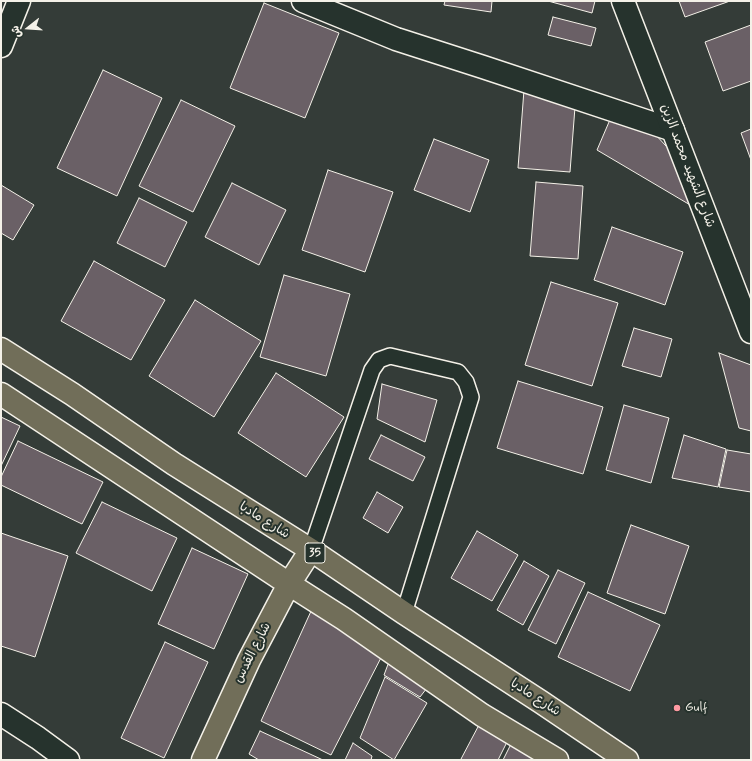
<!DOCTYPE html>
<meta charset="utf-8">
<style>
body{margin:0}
#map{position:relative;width:752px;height:761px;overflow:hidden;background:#343c38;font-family:Mynerve,"Playpen Sans Arabic",sans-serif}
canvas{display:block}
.frame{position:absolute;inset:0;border:2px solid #f4f1e8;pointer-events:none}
.north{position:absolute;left:8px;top:8px;width:40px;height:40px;-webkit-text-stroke:3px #26332d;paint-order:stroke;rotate:253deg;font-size:11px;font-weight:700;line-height:16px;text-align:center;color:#f4f1e8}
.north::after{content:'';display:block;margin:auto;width:14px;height:18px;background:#f4f1e8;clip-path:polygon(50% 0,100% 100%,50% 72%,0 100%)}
</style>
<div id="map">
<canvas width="752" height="761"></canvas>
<div class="frame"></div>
<div class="north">ش</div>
</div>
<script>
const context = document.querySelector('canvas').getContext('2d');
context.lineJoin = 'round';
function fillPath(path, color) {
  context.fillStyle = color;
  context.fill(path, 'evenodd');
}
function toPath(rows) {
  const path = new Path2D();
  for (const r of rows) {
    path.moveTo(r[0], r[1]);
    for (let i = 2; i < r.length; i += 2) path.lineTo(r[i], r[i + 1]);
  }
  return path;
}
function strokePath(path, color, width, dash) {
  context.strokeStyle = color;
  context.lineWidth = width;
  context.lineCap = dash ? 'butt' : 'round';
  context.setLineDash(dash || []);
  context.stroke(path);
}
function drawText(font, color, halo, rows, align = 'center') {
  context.font = font + ' Mynerve,"Playpen Sans Arabic",sans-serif';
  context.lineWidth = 4;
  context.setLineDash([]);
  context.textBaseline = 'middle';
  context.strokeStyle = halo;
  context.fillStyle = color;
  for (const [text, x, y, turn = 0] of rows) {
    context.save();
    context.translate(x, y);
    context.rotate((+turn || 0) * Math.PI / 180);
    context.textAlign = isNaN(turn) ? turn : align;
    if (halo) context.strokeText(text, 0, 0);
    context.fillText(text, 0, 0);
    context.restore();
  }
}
const building = toPath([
 [445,1,492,1,491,12,444,5,445,1],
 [548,1,595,1,592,13,548,1],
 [679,1,730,1,685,17,679,1],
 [264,3,339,33,305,118,230,88,264,3],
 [553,17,596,28,591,46,548,35,553,17],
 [751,25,751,81,723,91,705,42,751,25],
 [103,70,162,98,117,196,57,168,103,70],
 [524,90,575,107,570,172,518,168,524,90],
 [181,100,235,126,193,212,139,186,181,100],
 [612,115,655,134,687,169,697,209,597,150,612,115],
 [751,129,751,160,741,133,751,129],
 [434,139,489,160,470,212,414,190,434,139],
 [328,170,393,192,365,272,302,250,328,170],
 [536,182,583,186,578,259,530,256,536,182],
 [232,183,286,210,259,265,205,237,232,183],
 [1,185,34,205,13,240,1,233,1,185],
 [139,198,187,222,165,267,117,243,139,198],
 [612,227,683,252,665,305,594,280,612,227],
 [94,261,165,300,131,360,61,321,94,261],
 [284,275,350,294,326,376,260,357,284,275],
 [551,282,618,303,592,386,525,365,551,282],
 [195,300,261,341,214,417,149,376,195,300],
 [634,328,672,339,661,377,622,366,634,328],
 [719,353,751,365,751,431,739,428,719,353],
 [276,373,344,417,306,477,238,433,276,373],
 [518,381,603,407,583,474,497,448,518,381],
 [382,384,437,400,425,442,377,419,382,384],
 [624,405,669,418,651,483,606,470,624,405],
 [1,417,20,426,1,466,1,417],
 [381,435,425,457,413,481,369,459,381,435],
 [684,435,726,449,718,487,672,478,684,435],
 [18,441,103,482,82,524,1,485,1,477,18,441],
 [727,450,751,454,751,492,719,487,727,450],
 [377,492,403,507,388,533,363,518,377,492],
 [102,502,177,538,152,591,76,553,102,502],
 [631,525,689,546,665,614,607,593,631,525],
 [477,531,518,555,492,601,451,578,477,531],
 [1,533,68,556,35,657,1,646,1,533],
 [192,548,248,574,214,649,158,624,192,548],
 [524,561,549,576,523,625,497,610,524,561],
 [558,570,585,583,556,644,528,630,558,570],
 [588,592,660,625,630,691,558,657,588,592],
 [312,609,385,650,331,755,261,721,312,609],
 [165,642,208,662,164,758,121,738,165,642],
 [390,659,430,684,420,697,384,675,390,659],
 [385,677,427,703,394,760,360,738,385,677],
 [480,723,509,738,498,760,463,760,461,759,480,723],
 [260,731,323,760,259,760,249,754,260,731],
 [514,738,551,760,503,760,514,738],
 [353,743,372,756,371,760,345,760,353,743]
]);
fillPath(building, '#6a6066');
strokePath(building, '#f4f1e8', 1);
const service = toPath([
 [311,550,372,370,379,360,390,356,458,372,466,382,471,397,404,613]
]);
const minor = toPath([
 [303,1,396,39,483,67,673,130],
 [1,46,19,1],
 [1,714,38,738,68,760]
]);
const tertiary = toPath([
 [623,1,751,332]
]);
const primary = toPath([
 [1,349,72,394,174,464,311,550,404,613,541,702,627,760],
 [1,394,289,584,344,619,482,715,557,760],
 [203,760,249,660,289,584,311,550]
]);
strokePath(service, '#f4f1e8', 18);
strokePath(minor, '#f4f1e8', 25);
strokePath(tertiary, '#f4f1e8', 25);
strokePath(primary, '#f4f1e8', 25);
strokePath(service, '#26332d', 15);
strokePath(minor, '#26332d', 22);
strokePath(tertiary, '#26332d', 22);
strokePath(primary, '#716e59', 22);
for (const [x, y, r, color] of [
 [677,708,4,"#ff9aa2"]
]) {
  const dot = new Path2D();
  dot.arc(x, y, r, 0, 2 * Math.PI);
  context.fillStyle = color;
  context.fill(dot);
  strokePath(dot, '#26332d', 1.5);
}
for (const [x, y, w] of [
 [315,553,20]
]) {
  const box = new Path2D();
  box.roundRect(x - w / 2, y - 10, w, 20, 3);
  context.fillStyle = '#26332d';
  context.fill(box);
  strokePath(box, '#f4f1e8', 1);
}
drawText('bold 12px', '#f4f1e8', null, [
 ["35",315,553]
]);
drawText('13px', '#f4f1e8', '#26332d', [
 ["شارع الشهيد محمد الزبن",687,166,69],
 ["شارع مادبا",264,521,32],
 ["شارع القدس",253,653,-63],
 ["شارع مادبا",535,698,33]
]);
drawText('13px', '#f4f1e8', '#26332d', [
 ["Gulf",685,708]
], 'left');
</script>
